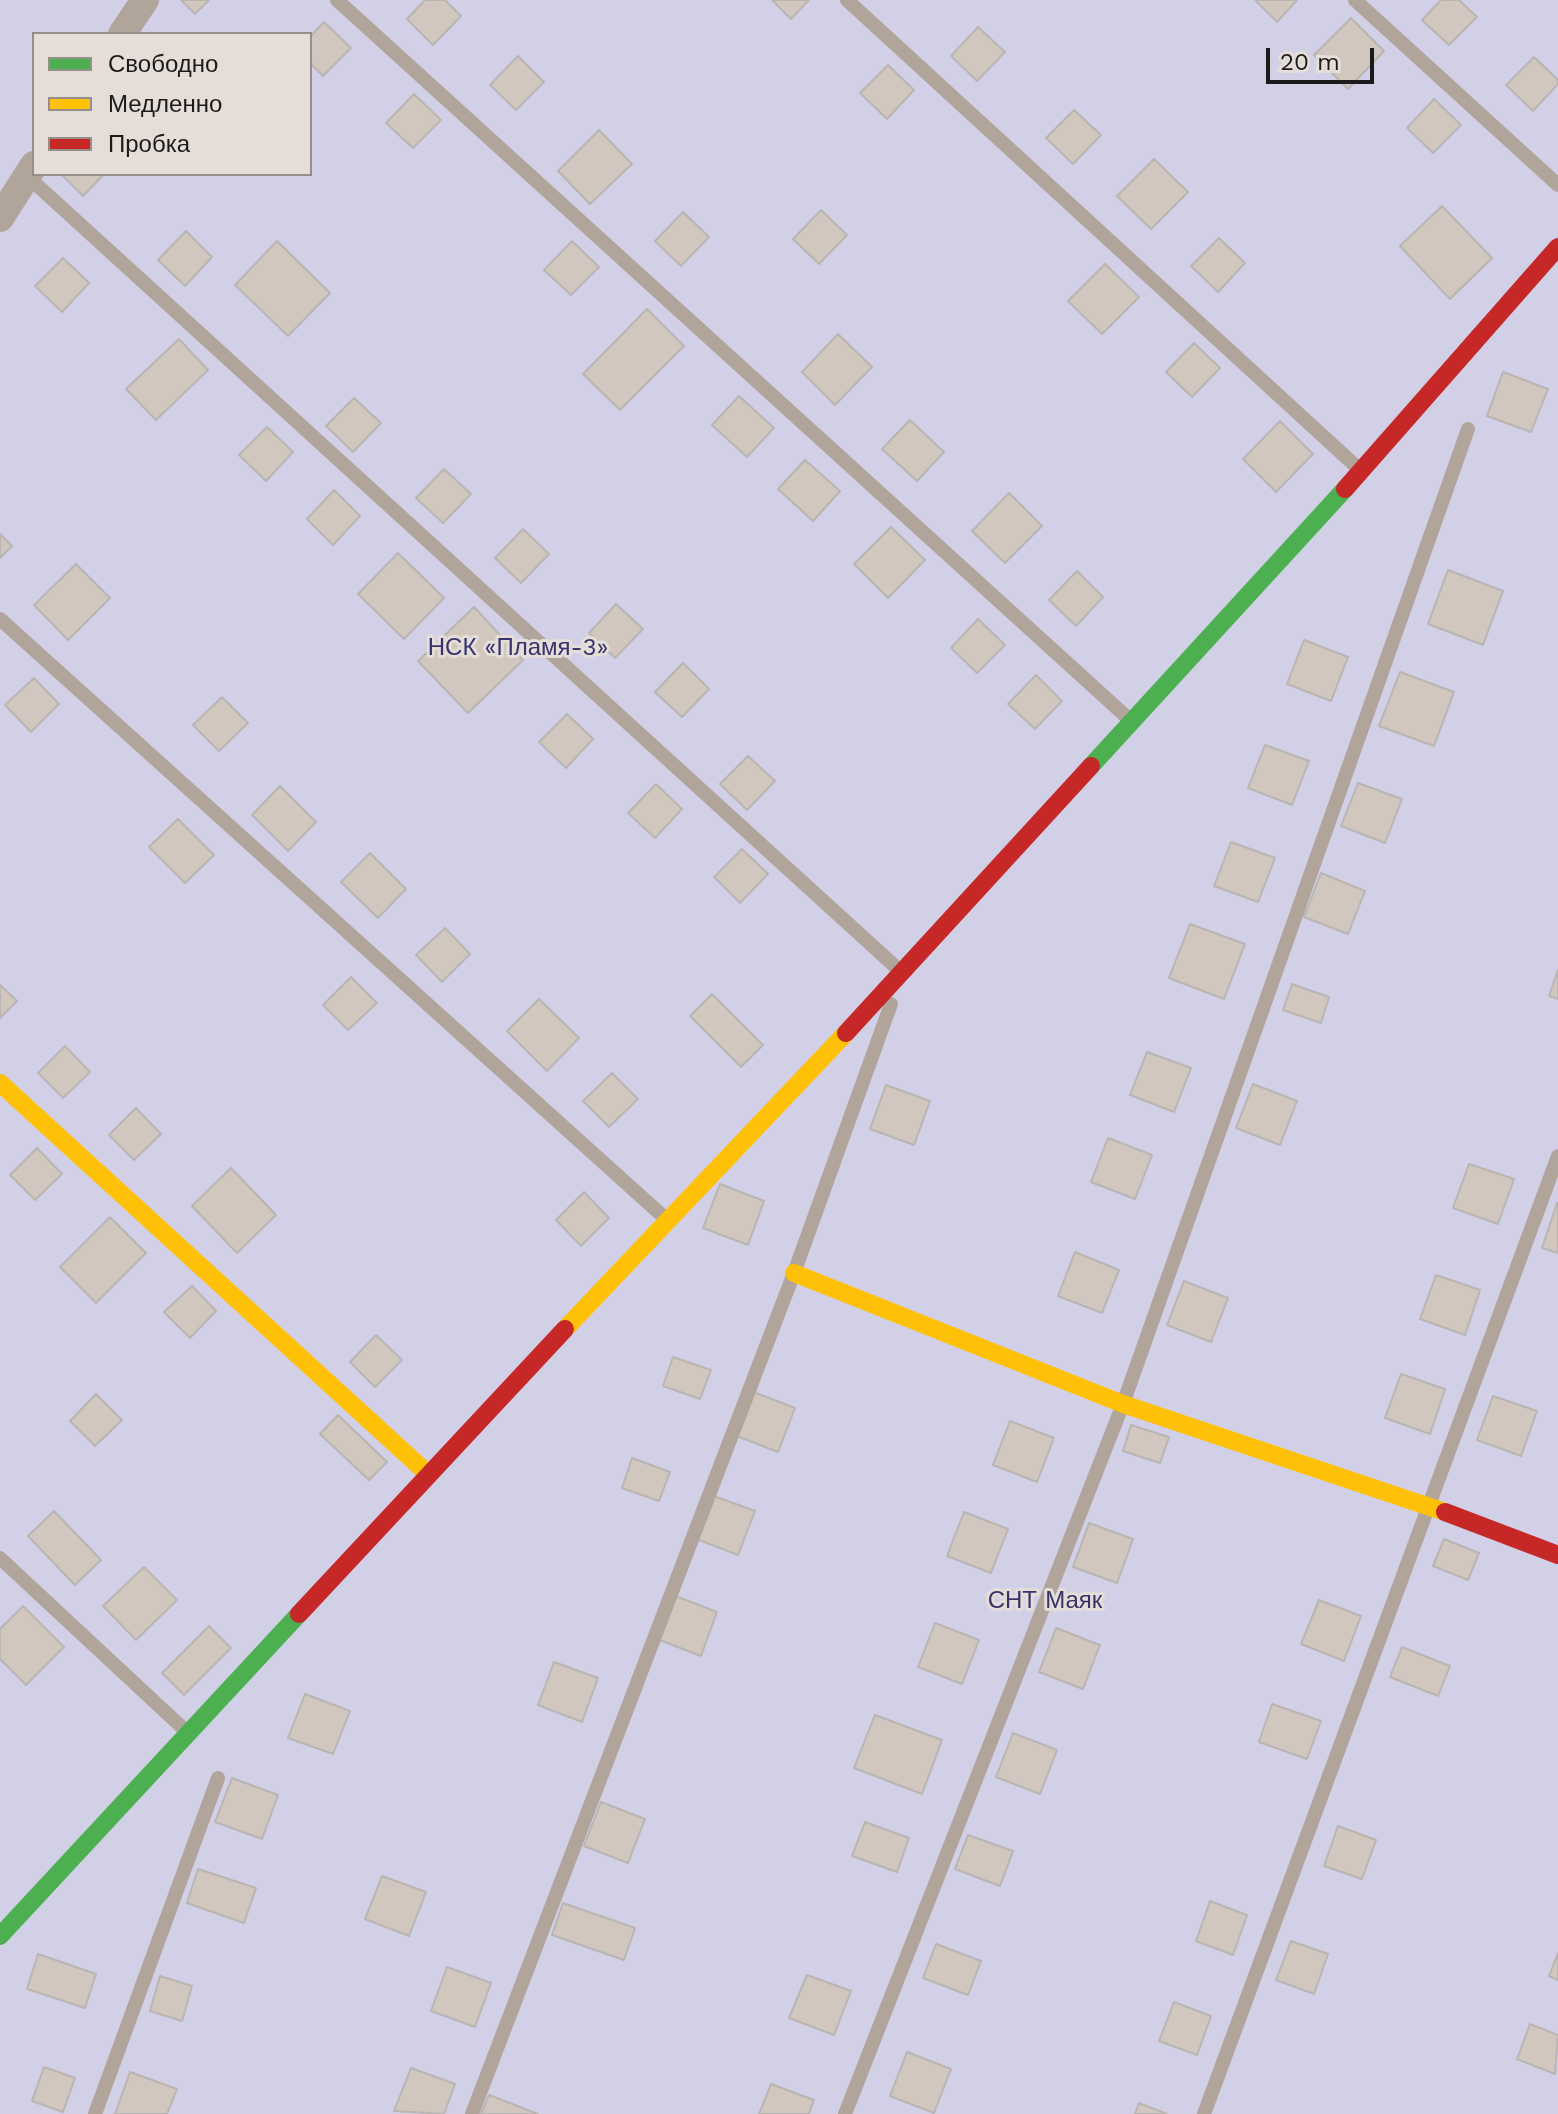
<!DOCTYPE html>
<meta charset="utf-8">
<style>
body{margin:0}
#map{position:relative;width:1558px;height:2114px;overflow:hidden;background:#e2dedb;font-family:"Work Sans",sans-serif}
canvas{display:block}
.legend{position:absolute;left:32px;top:32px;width:280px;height:144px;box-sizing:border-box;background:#e5ddd8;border:2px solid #958f8c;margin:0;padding:10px 14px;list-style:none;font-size:24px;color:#1d1b19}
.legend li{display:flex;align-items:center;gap:16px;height:40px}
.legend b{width:40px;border:2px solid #958f8c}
.scale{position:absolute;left:1266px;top:48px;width:108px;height:36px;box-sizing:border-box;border:4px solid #1d1b19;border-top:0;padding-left:10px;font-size:24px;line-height:28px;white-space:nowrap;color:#1d1b19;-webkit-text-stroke:6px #e5ddd8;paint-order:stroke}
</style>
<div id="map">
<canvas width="1558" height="2114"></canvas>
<ul class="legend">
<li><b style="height:10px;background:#4caf50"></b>Свободно</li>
<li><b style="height:10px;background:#ffc107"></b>Медленно</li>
<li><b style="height:10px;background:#c62828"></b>Пробка</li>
</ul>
<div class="scale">20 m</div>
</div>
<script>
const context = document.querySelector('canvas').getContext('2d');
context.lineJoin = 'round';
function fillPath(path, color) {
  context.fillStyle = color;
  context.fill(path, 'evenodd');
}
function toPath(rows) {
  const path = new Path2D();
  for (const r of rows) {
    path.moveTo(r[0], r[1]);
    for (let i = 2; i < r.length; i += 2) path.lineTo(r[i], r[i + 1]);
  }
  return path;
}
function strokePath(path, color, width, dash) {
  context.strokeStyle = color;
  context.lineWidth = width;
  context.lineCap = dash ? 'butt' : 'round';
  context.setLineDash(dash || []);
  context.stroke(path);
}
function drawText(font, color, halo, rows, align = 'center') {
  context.font = font + ' "Work Sans",sans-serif';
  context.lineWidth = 6;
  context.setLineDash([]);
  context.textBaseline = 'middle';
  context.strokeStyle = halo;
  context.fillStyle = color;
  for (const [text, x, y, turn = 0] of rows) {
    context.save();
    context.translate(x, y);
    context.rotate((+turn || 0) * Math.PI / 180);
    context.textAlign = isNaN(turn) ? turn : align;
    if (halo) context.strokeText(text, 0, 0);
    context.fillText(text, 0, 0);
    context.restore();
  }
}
fillPath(toPath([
 [0,0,1558,0,1558,2114,0,2114],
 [34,34,310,34,310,174,34,174]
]), '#d2d0e6');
const building = toPath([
 [181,0,209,0,195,14,181,0],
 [425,0,445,0,461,16,433,45,407,19,425,0],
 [772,0,809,0,791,19,772,0],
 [1255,0,1297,0,1277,22,1255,0],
 [1441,0,1459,0,1477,17,1449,45,1422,20,1441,0],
 [1351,18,1384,51,1348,89,1314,55,1351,18],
 [324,22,351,48,323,76,310,63,310,37,324,22],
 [978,27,1005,52,977,81,951,56,978,27],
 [518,56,544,82,516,110,490,85,518,56],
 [1534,57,1558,80,1558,84,1533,111,1506,85,1534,57],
 [888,65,914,90,887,119,860,93,888,65],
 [414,94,441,120,413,148,386,123,414,94],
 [1434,99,1461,125,1433,153,1407,128,1434,99],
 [1074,110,1101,135,1073,164,1046,138,1074,110],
 [599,130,632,164,590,204,558,171,599,130],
 [1154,159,1188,192,1151,229,1117,196,1154,159],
 [61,174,104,174,83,196,61,174],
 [1442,206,1492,258,1450,299,1400,246,1442,206],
 [821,210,847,235,819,264,793,239,821,210],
 [683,212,709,237,681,266,655,241,683,212],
 [186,231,212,257,185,286,158,260,186,231],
 [1219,238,1245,263,1218,292,1191,266,1219,238],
 [277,241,330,293,288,336,235,285,277,241],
 [572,241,599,267,571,295,544,270,572,241],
 [63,258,89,283,62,312,35,286,63,258],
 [1105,264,1139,297,1102,334,1068,301,1105,264],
 [647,309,684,346,620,410,583,374,647,309],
 [838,334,872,367,835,405,802,372,838,334],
 [179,339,208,370,156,420,126,389,179,339],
 [1194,343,1220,368,1192,397,1166,372,1194,343],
 [1503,372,1548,389,1531,432,1487,416,1503,372],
 [739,396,774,428,747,457,712,425,739,396],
 [354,398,381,423,353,452,326,426,354,398],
 [910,420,944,452,917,481,882,449,910,420],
 [1280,421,1313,454,1276,492,1243,459,1280,421],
 [267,427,293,452,266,481,239,455,267,427],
 [805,460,840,491,813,521,778,489,805,460],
 [444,469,471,494,443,523,416,498,444,469],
 [334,490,360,516,333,545,307,519,334,490],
 [1009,493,1042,526,1005,563,972,531,1009,493],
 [891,527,925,560,888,598,854,564,891,527],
 [523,529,549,554,521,583,495,558,523,529],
 [0,534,12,546,0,558,0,534],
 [398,553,444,598,404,639,358,594,398,553],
 [76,564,110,598,68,640,34,605,76,564],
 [1448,570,1503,591,1483,645,1428,624,1448,570],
 [1077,571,1103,597,1076,626,1049,600,1077,571],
 [616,604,643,629,615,658,589,633,616,604],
 [474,607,523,660,468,713,418,661,474,607],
 [978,619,1005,645,977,673,951,648,978,619],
 [1304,640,1348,657,1331,701,1287,684,1304,640],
 [683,663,709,689,682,717,655,692,683,663],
 [1400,672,1454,692,1434,746,1379,726,1400,672],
 [1036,675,1062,701,1035,729,1008,704,1036,675],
 [34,678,59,704,31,732,5,705,34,678],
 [222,697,248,723,219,751,193,725,222,697],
 [567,714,593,739,566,768,539,742,567,714],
 [1265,745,1309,761,1292,805,1248,788,1265,745],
 [748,756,775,781,747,810,720,784,748,756],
 [1358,783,1402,799,1385,843,1341,826,1358,783],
 [656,784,682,809,655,838,628,813,656,784],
 [280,786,316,822,288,851,252,815,280,786],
 [178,819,214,855,185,883,149,847,178,819],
 [1231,842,1275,858,1258,902,1214,886,1231,842],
 [742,849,768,874,740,903,714,877,742,849],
 [370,853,406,889,378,918,341,882,370,853],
 [1321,873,1365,891,1348,934,1304,917,1321,873],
 [1190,924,1245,944,1224,999,1169,978,1190,924],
 [445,928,470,954,442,982,416,955,445,928],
 [1558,970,1558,999,1549,996,1558,970],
 [351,977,377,1003,348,1030,323,1005,351,977],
 [1292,984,1329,997,1321,1023,1283,1010,1292,984],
 [0,985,17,1001,0,1018,0,985],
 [712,994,763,1045,741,1067,690,1016,712,994],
 [539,999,579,1038,547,1071,507,1031,539,999],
 [65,1046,90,1072,63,1098,38,1073,65,1046],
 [1147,1052,1191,1068,1174,1112,1130,1095,1147,1052],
 [612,1073,638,1099,609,1127,583,1101,612,1073],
 [1253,1084,1297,1101,1280,1145,1236,1128,1253,1084],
 [886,1085,930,1101,914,1145,870,1129,886,1085],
 [136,1108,161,1134,134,1160,109,1135,136,1108],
 [1108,1138,1152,1155,1135,1199,1091,1182,1108,1138],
 [37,1148,62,1174,35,1200,10,1175,37,1148],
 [1469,1164,1514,1179,1498,1224,1453,1208,1469,1164],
 [231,1168,276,1215,237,1253,192,1206,231,1168],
 [720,1184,764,1201,748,1245,703,1228,720,1184],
 [584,1192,609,1218,581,1246,556,1220,584,1192],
 [1557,1203,1558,1203,1558,1253,1542,1248,1557,1203],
 [110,1217,146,1253,96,1303,60,1267,110,1217],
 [1075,1252,1119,1270,1102,1313,1058,1296,1075,1252],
 [1436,1275,1480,1290,1465,1335,1420,1319,1436,1275],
 [1184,1281,1228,1298,1211,1342,1167,1325,1184,1281],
 [192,1286,216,1311,190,1338,164,1312,192,1286],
 [376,1335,402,1360,375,1387,350,1362,376,1335],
 [673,1357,711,1370,700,1399,663,1386,673,1357],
 [1401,1374,1445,1389,1430,1434,1385,1418,1401,1374],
 [751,1391,795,1408,778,1452,734,1435,751,1391],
 [96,1394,122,1420,95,1446,70,1421,96,1394],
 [1493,1396,1537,1411,1521,1456,1477,1440,1493,1396],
 [338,1415,387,1462,369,1480,320,1434,338,1415],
 [1010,1421,1054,1438,1037,1482,993,1465,1010,1421],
 [1131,1425,1169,1437,1160,1463,1123,1451,1131,1425],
 [632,1458,670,1472,659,1501,622,1488,632,1458],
 [711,1495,755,1511,738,1555,694,1538,711,1495],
 [54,1511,101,1560,75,1585,28,1536,54,1511],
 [964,1512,1008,1529,991,1573,947,1556,964,1512],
 [1089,1523,1133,1539,1117,1583,1073,1567,1089,1523],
 [1444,1539,1479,1553,1468,1580,1433,1566,1444,1539],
 [144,1567,177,1600,136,1640,103,1606,144,1567],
 [673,1595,717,1612,701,1656,657,1639,673,1595],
 [1319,1600,1361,1616,1344,1661,1301,1644,1319,1600],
 [23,1606,64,1647,26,1685,0,1659,0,1629,23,1606],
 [935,1623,979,1640,962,1684,918,1667,935,1623],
 [209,1626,231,1648,184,1695,162,1673,209,1626],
 [1056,1628,1100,1645,1083,1689,1039,1672,1056,1628],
 [1402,1647,1450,1666,1438,1696,1390,1677,1402,1647],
 [554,1662,598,1678,582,1722,538,1705,554,1662],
 [305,1694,350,1711,333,1754,288,1738,305,1694],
 [1272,1704,1321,1721,1307,1759,1259,1742,1272,1704],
 [875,1715,942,1740,922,1794,854,1768,875,1715],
 [1013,1733,1057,1750,1040,1794,996,1777,1013,1733],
 [232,1778,278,1795,262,1839,215,1822,232,1778],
 [601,1802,645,1819,628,1863,584,1846,601,1802],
 [865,1822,909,1838,897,1872,852,1856,865,1822],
 [1338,1826,1376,1840,1362,1879,1324,1866,1338,1826],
 [968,1835,1013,1851,1000,1886,955,1869,968,1835],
 [198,1869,256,1888,244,1923,187,1903,198,1869],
 [382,1876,426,1892,409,1936,365,1919,382,1876],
 [1210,1901,1247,1915,1233,1955,1196,1941,1210,1901],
 [563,1903,635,1928,624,1960,552,1935,563,1903],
 [1291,1941,1328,1954,1314,1994,1276,1980,1291,1941],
 [936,1944,981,1961,968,1995,923,1978,936,1944],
 [1558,1953,1558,1980,1549,1976,1558,1953],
 [38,1954,96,1974,85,2008,27,1989,38,1954],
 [447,1967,491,1983,475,2027,431,2011,447,1967],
 [807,1975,851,1991,834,2035,789,2018,807,1975],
 [160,1976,192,1986,182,2021,150,2011,160,1976],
 [1174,2002,1211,2016,1197,2055,1159,2041,1174,2002],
 [1530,2024,1558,2035,1555,2074,1517,2059,1530,2024],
 [907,2052,951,2069,934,2113,890,2096,907,2052],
 [44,2067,75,2078,63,2112,32,2101,44,2067],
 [411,2068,455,2084,444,2114,394,2111,411,2068],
 [130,2072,177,2089,167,2114,115,2114,130,2072],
 [771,2084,814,2100,809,2114,759,2114,771,2084],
 [489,2095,538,2114,481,2114,489,2095],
 [1139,2103,1167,2114,1135,2114,1139,2103]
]);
fillPath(building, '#d1c7bf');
strokePath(building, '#b8b5b3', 2);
strokePath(toPath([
 [337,0,1130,720],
 [847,0,1360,470],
 [1355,0,1558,185],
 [27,176,899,970],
 [0,619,666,1219],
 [0,1558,187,1732],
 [95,2114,218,1778],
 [472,2114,794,1273,891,1004],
 [845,2114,1123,1404,1468,429],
 [1204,2114,1558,1156]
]), '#b0a49b', 14);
strokePath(toPath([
 [122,34,145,0],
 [0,218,34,165]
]), '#b0a49b', 28);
strokePath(toPath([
 [1091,766,1345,489],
 [0,1936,299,1614]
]), '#4caf50', 18);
strokePath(toPath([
 [0,1083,428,1474],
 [794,1273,1123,1404,1445,1512],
 [565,1329,846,1033]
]), '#ffc107', 18);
strokePath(toPath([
 [1345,489,1558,247],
 [846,1033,1091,766],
 [1445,1512,1558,1555],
 [299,1614,565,1329]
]), '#c62828', 18);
drawText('24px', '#38336d', '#e5ddd8', [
 ["НСК «Пламя-3»",518,648],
 ["СНТ Маяк",1045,1601]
]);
</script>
